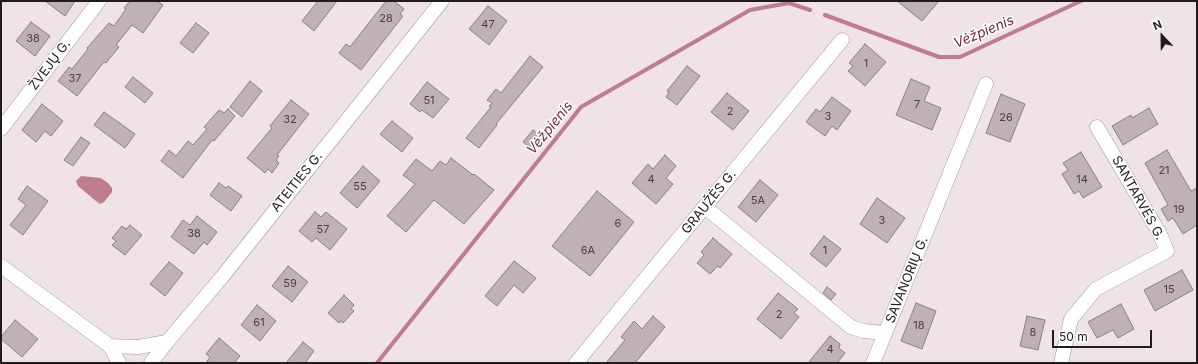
<!DOCTYPE html>
<meta charset="utf-8">
<style>
body{margin:0}
#map{position:relative;width:1198px;height:364px;overflow:hidden;background:#efe3e6;font-family:Inter,sans-serif}
canvas{display:block}
.frame{position:absolute;inset:0;border:2px solid #201b1c;pointer-events:none}
.north{position:absolute;left:1142px;top:16px;width:40px;height:40px;-webkit-text-stroke:3px #fff;paint-order:stroke;rotate:338deg;font-size:11px;font-weight:700;line-height:16px;text-align:center;color:#201b1c}
.north::after{content:'';display:block;margin:auto;width:14px;height:18px;background:#201b1c;clip-path:polygon(50% 0,100% 100%,50% 72%,0 100%)}
.scale{position:absolute;left:1052px;top:330px;width:100px;height:18px;box-sizing:border-box;border:2px solid #201b1c;border-top:0;padding-left:5px;font-size:12px;line-height:14px;white-space:nowrap;color:#201b1c;-webkit-text-stroke:3px #fff;paint-order:stroke}
</style>
<div id="map">
<canvas width="1198" height="364"></canvas>
<div class="frame"></div>
<div class="north">N</div>
<div class="scale">50 m</div>
</div>
<script>
const context = document.querySelector('canvas').getContext('2d');
context.lineJoin = 'round';
function fillPath(path, color) {
  context.fillStyle = color;
  context.fill(path, 'evenodd');
}
function toPath(rows) {
  const path = new Path2D();
  for (const r of rows) {
    path.moveTo(r[0], r[1]);
    for (let i = 2; i < r.length; i += 2) path.lineTo(r[i], r[i + 1]);
  }
  return path;
}
function strokePath(path, color, width, dash) {
  context.strokeStyle = color;
  context.lineWidth = width;
  context.lineCap = dash ? 'butt' : 'round';
  context.setLineDash(dash || []);
  context.stroke(path);
}
function drawText(font, color, halo, rows, align = 'center') {
  context.font = font + ' Inter,sans-serif';
  context.lineWidth = 3;
  context.setLineDash([]);
  context.textBaseline = 'middle';
  context.strokeStyle = halo;
  context.fillStyle = color;
  for (const [text, x, y, turn = 0] of rows) {
    context.save();
    context.translate(x, y);
    context.rotate((+turn || 0) * Math.PI / 180);
    context.textAlign = isNaN(turn) ? turn : align;
    if (halo) context.strokeText(text, 0, 0);
    context.fillText(text, 0, 0);
    context.restore();
  }
}
fillPath(toPath([
 [81,176,101,178,108,183,112,188,112,192,104,202,100,204,96,201,78,186,76,181]
]), '#bf7c8f');
strokePath(toPath([
 [825,15,939,57,960,57,1081,1],
 [377,363,581,107,750,10,789,3,810,10]
]), '#bf7c8f', 4);
const building = toPath([
 [45,1,75,1,65,16,45,1],
 [130,1,157,1,163,5,143,33,132,25,116,45,119,47,106,63,104,62,77,96,58,81,69,67,72,69,88,49,87,48,109,23,114,26,126,9,124,8,130,1],
 [318,1,337,1,314,31,302,21,318,1],
 [386,1,394,1,404,9,400,14,403,16,361,70,339,53,346,44,350,47,386,1],
 [897,1,939,1,922,21,897,1],
 [488,6,507,21,489,45,469,29,488,6],
 [31,22,50,36,35,56,16,41,31,22],
 [196,23,209,33,193,53,180,43,196,23],
 [865,44,886,62,865,86,848,71,853,66,849,63,865,44],
 [530,56,543,67,496,124,497,125,479,148,466,138,491,107,489,106,492,103,487,100,496,89,501,93,530,56],
 [687,66,700,76,677,105,666,97,669,92,667,91,687,66],
 [133,77,153,93,145,103,125,87,133,77],
 [911,79,930,87,924,101,941,108,932,130,896,115,911,79],
 [250,81,262,91,242,117,230,107,250,81],
 [427,82,449,99,433,118,422,110,420,112,410,104,427,82],
 [727,93,749,111,733,130,711,112,727,93],
 [1001,94,1025,104,1010,142,986,133,1001,94],
 [832,97,851,111,837,130,832,126,825,136,806,122,816,109,820,112,832,97],
 [291,100,309,114,277,155,279,156,276,160,279,163,272,173,268,169,265,173,247,158,272,128,270,126,291,100],
 [42,104,63,121,51,136,45,131,36,142,22,130,42,104],
 [1149,108,1158,124,1123,145,1112,126,1131,115,1132,118,1149,108],
 [228,109,235,116,214,141,212,140,183,178,161,161,169,150,176,156,188,141,193,145,207,129,204,127,219,110,224,113,228,109],
 [104,112,135,134,125,148,94,125,104,112],
 [392,121,413,138,402,152,380,134,392,121],
 [533,130,543,138,533,150,523,142,533,130],
 [81,137,90,143,73,166,64,160,81,137],
 [1167,150,1191,191,1197,188,1197,225,1183,234,1173,218,1168,221,1161,209,1168,205,1145,163,1167,150],
 [1081,152,1102,187,1083,198,1079,191,1074,194,1062,174,1068,170,1063,163,1081,152],
 [665,155,676,166,666,178,673,184,656,204,632,183,648,164,653,169,665,155],
 [451,158,473,175,474,174,494,190,464,224,434,200,406,232,387,216,415,184,403,175,416,159,432,171,440,161,446,165,451,158],
 [363,166,380,181,357,208,340,193,363,166],
 [760,180,778,195,756,222,738,207,760,180],
 [219,183,226,188,228,186,242,196,231,211,210,195,219,183],
 [27,186,48,201,23,235,10,225,26,205,18,199,27,186],
 [597,191,634,222,590,276,552,246,597,191],
 [877,198,905,218,887,243,860,224,877,198],
 [315,212,321,217,326,212,347,229,330,250,316,238,312,242,299,231,315,212],
 [197,216,217,232,207,245,204,242,194,254,171,237,183,220,190,225,197,216],
 [130,225,142,235,125,255,112,245,116,241,112,238,122,226,126,229,130,225],
 [824,236,841,249,826,267,810,254,824,236],
 [713,238,732,254,720,268,718,266,710,274,697,263,704,255,701,252,713,238],
 [514,261,536,278,523,293,514,285,497,306,485,296,514,261],
 [169,262,183,273,165,296,150,284,169,262],
 [288,266,308,282,292,302,272,286,288,266],
 [1182,270,1193,290,1155,311,1144,290,1182,270],
 [827,287,836,294,831,300,823,293,827,287],
 [778,293,798,309,794,313,799,317,781,339,757,319,778,293],
 [344,295,354,305,351,309,354,311,343,323,340,321,339,323,328,313,344,295],
 [916,303,936,311,922,349,901,341,916,303],
 [1121,304,1134,329,1118,338,1113,330,1097,338,1088,322,1121,304],
 [257,305,276,321,260,341,241,325,257,305],
 [653,316,665,327,635,363,606,363,625,340,621,337,634,321,642,329,653,316],
 [1027,316,1045,320,1038,350,1020,346,1027,316],
 [15,320,38,339,22,357,1,339,1,337,15,320],
 [830,336,840,344,839,348,845,353,837,363,808,363,830,336],
 [219,338,240,356,234,363,206,363,210,357,206,354,219,338],
 [303,342,314,351,305,363,286,363,303,342]
]);
fillPath(building, '#beb2b5');
strokePath(building, '#8a7f81', 1);
const minor = toPath([
 [1,129,99,1],
 [705,207,851,327,863,331,876,332,885,334],
 [1,266,110,346,119,363],
 [110,346,138,347,167,342],
 [151,363,167,342,222,277,442,1],
 [576,363,842,40],
 [873,363,986,84],
 [1061,363,1071,319,1096,289,1167,251,1160,234,1097,127]
]);
strokePath(minor, '#a09497', 15);
strokePath(minor, '#fff', 14);
drawText('11px', '#484142', null, [
 ["28",386,19],
 ["47",488,25],
 ["38",33,39],
 ["1",866,64],
 ["37",75,79],
 ["51",429,101],
 ["7",917,105],
 ["2",730,112],
 ["3",828,117],
 ["26",1006,118],
 ["32",290,120],
 ["21",1164,171],
 ["4",651,180],
 ["14",1082,180],
 ["55",360,187],
 ["5A",758,201],
 ["19",1179,210],
 ["3",882,221],
 ["6",618,224],
 ["57",323,230],
 ["38",194,234],
 ["6A",588,251],
 ["1",825,251],
 ["59",290,284],
 ["15",1169,290],
 ["2",779,315],
 ["61",259,323],
 ["18",919,326],
 ["8",1033,333],
 ["4",830,350]
]);
drawText('13px', '#201b1c', '#fff', [
 ["ŽVEJŲ G.",50,65,-53],
 ["ATEITIES G.",297,182,-51],
 ["SANTARVĖS G.",1138,198,61],
 ["GRAUŽĖS G.",709,202,-51],
 ["SAVANORIŲ G.",907,280,-68]
]);
drawText('italic 14px', '#782744', '#fff', [
 ["Vėžpienis",984,32,-23],
 ["Vėžpienis",550,128,-51]
]);
</script>
